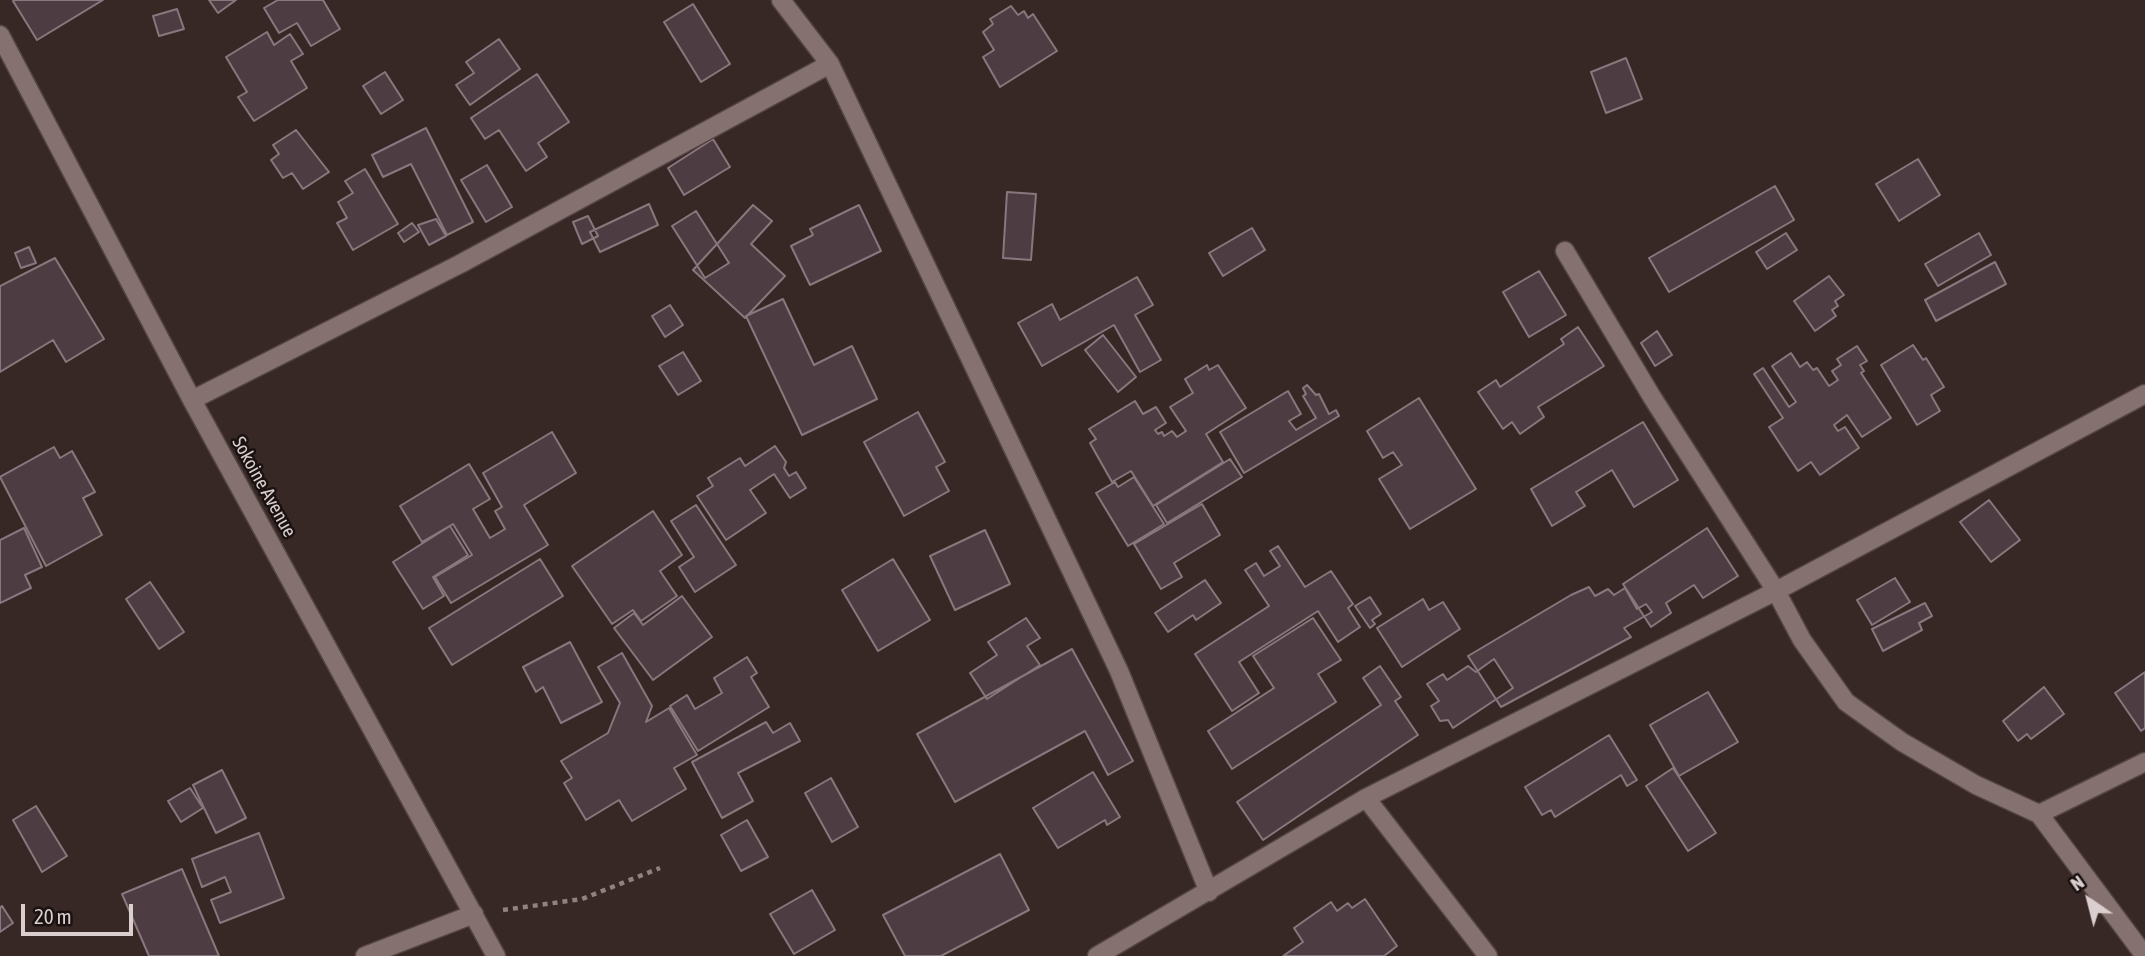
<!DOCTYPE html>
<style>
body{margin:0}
#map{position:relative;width:2145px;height:956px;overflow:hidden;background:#372725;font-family:"Asap Condensed",sans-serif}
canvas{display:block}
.north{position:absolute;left:2054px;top:865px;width:70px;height:70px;-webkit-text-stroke:5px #191211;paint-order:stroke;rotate:325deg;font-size:19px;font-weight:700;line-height:28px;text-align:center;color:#dacfce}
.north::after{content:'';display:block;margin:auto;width:24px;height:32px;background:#dacfce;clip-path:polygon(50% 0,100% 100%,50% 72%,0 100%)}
.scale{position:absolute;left:21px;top:904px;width:112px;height:32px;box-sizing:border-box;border:4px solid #dacfce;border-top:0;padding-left:9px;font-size:21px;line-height:24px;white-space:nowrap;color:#dacfce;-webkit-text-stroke:5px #191211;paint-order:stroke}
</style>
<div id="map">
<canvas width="2145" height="956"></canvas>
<div class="north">N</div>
<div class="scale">20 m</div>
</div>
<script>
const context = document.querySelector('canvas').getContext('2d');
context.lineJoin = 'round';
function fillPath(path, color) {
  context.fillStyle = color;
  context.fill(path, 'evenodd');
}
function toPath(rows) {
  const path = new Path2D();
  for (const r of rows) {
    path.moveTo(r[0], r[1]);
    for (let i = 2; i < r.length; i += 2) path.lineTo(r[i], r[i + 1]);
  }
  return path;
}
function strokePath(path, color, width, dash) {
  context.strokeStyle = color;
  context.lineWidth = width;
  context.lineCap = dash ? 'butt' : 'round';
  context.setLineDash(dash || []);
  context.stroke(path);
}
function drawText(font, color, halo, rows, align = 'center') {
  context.font = font + ' "Asap Condensed",sans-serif';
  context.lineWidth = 5;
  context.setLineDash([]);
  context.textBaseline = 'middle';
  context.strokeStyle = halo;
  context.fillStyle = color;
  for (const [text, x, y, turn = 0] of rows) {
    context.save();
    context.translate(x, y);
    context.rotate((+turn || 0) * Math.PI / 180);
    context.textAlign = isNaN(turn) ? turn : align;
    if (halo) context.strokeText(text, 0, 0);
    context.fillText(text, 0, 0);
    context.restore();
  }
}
const building = toPath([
 [15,0,103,0,37,40,13,1,15,0],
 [209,0,236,0,218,13,209,0],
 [278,0,323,0,340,29,311,46,297,23,279,33,264,8,278,0],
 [693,4,730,64,701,82,664,22,693,4],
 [1011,6,1018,15,1024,11,1028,18,1033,14,1057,51,1000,87,983,57,994,50,983,32,993,24,990,19,1011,6],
 [177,9,184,29,159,36,153,16,177,9],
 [267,32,274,45,290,34,303,54,291,61,307,88,254,121,238,97,247,92,226,57,267,32],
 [499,39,520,69,470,105,456,85,474,73,466,62,499,39],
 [1626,58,1642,99,1606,113,1591,72,1626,58],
 [385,72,403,100,381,114,363,86,385,72],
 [537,74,569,122,538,143,547,157,526,171,499,130,485,139,471,118,537,74],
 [426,128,473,222,447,235,411,164,383,177,372,155,426,128],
 [296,130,329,172,303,189,292,173,283,178,271,160,279,154,273,145,296,130],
 [713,139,730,167,684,195,668,168,713,139],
 [1918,159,1940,195,1899,221,1876,184,1918,159],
 [487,165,512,207,486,222,461,180,487,165],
 [365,169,398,224,353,250,337,223,347,218,338,202,353,193,345,181,365,169],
 [1775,186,1794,220,1669,292,1649,258,1775,186],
 [1007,192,1036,194,1031,260,1003,258,1007,192],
 [649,204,658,225,600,252,590,232,649,204],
 [753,205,772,221,751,244,785,276,745,318,693,270,753,205],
 [859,205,881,251,810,285,791,246,813,235,810,229,859,205],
 [696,211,729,263,705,278,672,226,696,211],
 [588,216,598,236,582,244,573,222,588,216],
 [436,219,446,236,429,245,418,225,436,219],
 [412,223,419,232,404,242,398,233,412,223],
 [1252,228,1265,250,1223,276,1209,253,1252,228],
 [1786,233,1797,250,1767,269,1756,252,1786,233],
 [1979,233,1991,255,1938,286,1925,264,1979,233],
 [29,247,36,263,21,268,15,253,29,247],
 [55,258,104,339,66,362,53,340,0,372,0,286,55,258],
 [1995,262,2006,284,1936,321,1925,300,1995,262],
 [1539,271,1566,315,1529,337,1503,292,1539,271],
 [1829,276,1844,295,1835,301,1838,306,1832,310,1836,316,1815,331,1794,301,1829,276],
 [1137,277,1153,305,1135,315,1161,360,1140,372,1114,325,1042,366,1018,323,1052,304,1060,320,1137,277],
 [783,299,814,365,852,346,877,399,802,435,746,316,783,299],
 [670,305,683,325,665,337,652,316,670,305],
 [1578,327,1604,366,1538,407,1544,417,1520,434,1512,422,1503,429,1478,392,1496,380,1500,387,1564,344,1561,339,1578,327],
 [1657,331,1672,355,1655,366,1641,343,1657,331],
 [1103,335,1136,377,1118,392,1085,350,1103,335],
 [1913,345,1923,360,1926,358,1944,387,1931,395,1940,411,1917,425,1881,365,1913,345],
 [1857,346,1867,361,1860,365,1864,371,1861,373,1891,418,1862,437,1847,415,1834,425,1838,431,1845,427,1859,448,1820,475,1811,462,1798,471,1769,427,1783,418,1754,374,1763,368,1789,407,1796,402,1772,366,1791,353,1800,367,1807,362,1813,370,1817,368,1829,386,1838,380,1832,371,1841,365,1837,359,1857,346],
 [683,352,701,381,678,395,659,366,683,352],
 [1207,365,1209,370,1218,365,1246,408,1206,434,1223,462,1153,506,1131,471,1112,482,1090,443,1096,439,1089,429,1135,401,1143,414,1156,407,1166,423,1155,430,1158,434,1162,432,1164,436,1172,431,1177,437,1186,431,1170,407,1193,393,1185,379,1207,365],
 [1307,385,1316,395,1319,394,1329,414,1336,410,1339,416,1244,473,1220,432,1288,391,1301,414,1289,421,1296,430,1316,418,1303,396,1306,394,1303,388,1307,385],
 [1419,398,1476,489,1410,529,1379,479,1402,465,1393,452,1383,458,1367,431,1419,398],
 [918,412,945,462,936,467,949,491,904,516,864,442,918,412],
 [1643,422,1678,480,1634,507,1612,470,1576,492,1585,506,1552,526,1531,489,1643,422],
 [552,432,576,473,524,505,548,545,451,603,435,577,472,555,453,524,422,542,400,506,469,464,490,499,473,509,490,538,505,529,495,511,502,507,483,473,552,432],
 [775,446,786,462,784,468,789,476,796,472,806,488,790,498,774,474,750,490,766,513,726,540,697,496,713,486,708,478,740,458,745,466,775,446],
 [54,447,60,458,72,451,95,492,83,498,102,535,46,566,0,477,54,447],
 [1230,459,1242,477,1167,523,1156,505,1230,459],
 [1134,477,1164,524,1128,546,1096,493,1115,482,1118,487,1134,477],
 [1989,500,2020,540,1991,562,1960,522,1989,500],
 [1202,504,1220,535,1174,563,1182,577,1161,589,1134,544,1202,504],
 [696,505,736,565,695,592,679,567,694,557,671,521,696,505],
 [653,511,682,555,660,571,677,596,641,621,633,610,612,624,572,566,653,511],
 [450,526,468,555,433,577,444,596,423,609,393,562,450,526],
 [24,528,42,567,25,575,31,588,0,603,0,540,24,528],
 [1707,528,1738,576,1703,598,1694,585,1666,603,1671,613,1651,627,1623,584,1707,528],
 [985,530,1010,584,955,610,930,556,985,530],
 [1278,546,1305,587,1331,571,1353,604,1348,608,1360,627,1338,642,1318,611,1239,662,1259,693,1232,711,1195,654,1269,606,1245,570,1256,563,1264,576,1280,566,1270,551,1278,546],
 [540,559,563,596,452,665,429,628,540,559],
 [893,559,930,620,878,651,842,590,893,559],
 [1895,578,1910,602,1872,625,1857,600,1895,578],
 [1205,580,1221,603,1196,620,1193,615,1168,632,1155,613,1205,580],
 [150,582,184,632,159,649,126,599,150,582],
 [1589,587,1595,596,1608,589,1614,595,1625,588,1637,609,1646,604,1652,612,1624,628,1631,637,1501,707,1468,656,1571,595,1589,587],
 [682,596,712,637,653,680,614,628,634,613,643,625,682,596],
 [1370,597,1381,614,1372,620,1375,624,1370,628,1355,606,1370,597],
 [1423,599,1429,610,1443,602,1460,629,1402,667,1377,628,1423,599],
 [1925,603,1932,616,1919,623,1922,630,1883,651,1872,629,1925,603],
 [1026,618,1040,638,1027,646,1040,665,987,699,970,673,997,655,988,642,1026,618],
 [1313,618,1341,660,1318,674,1336,702,1232,769,1208,731,1274,688,1253,656,1313,618],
 [570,642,602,702,561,723,543,687,536,692,523,667,570,642],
 [1072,649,1133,761,1108,775,1085,731,955,802,917,734,1072,649],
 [622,653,652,706,646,722,669,708,697,755,674,768,686,789,632,821,619,800,586,820,564,783,572,778,561,761,608,733,620,703,598,667,622,653],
 [747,657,757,673,751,677,769,707,698,751,670,706,687,695,695,709,722,693,714,678,747,657],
 [1494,659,1513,688,1453,728,1448,720,1440,721,1431,706,1439,701,1427,684,1443,674,1447,680,1468,666,1476,672,1494,659],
 [1380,666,1401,697,1395,701,1418,735,1263,840,1237,802,1381,705,1363,678,1380,666],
 [2145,672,2145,728,2141,731,2115,693,2145,672],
 [2044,687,2064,714,2031,739,2027,734,2018,741,2003,721,2044,687],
 [1708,692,1738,742,1679,776,1650,725,1708,692],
 [766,722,773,733,790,723,800,741,738,773,753,801,722,818,692,762,766,722],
 [1609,735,1637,780,1627,786,1621,775,1555,817,1551,810,1542,815,1525,787,1609,735],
 [1673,768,1716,833,1688,851,1646,786,1673,768],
 [222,770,246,818,216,833,193,785,222,770],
 [1093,772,1120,817,1107,825,1105,820,1058,848,1033,808,1093,772],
 [831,778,858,827,832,842,805,793,831,778],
 [190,788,203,808,181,822,168,801,190,788],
 [36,806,67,856,42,872,13,820,36,806],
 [747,820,768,857,741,871,721,835,747,820],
 [259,833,284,898,220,923,211,900,231,892,225,877,202,887,192,859,259,833],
 [1000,854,1029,910,941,956,905,956,883,915,1000,854],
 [182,869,219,956,149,956,122,894,182,869],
 [812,890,835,930,794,954,770,914,812,890],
 [1365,899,1397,946,1384,956,1283,956,1303,942,1294,928,1331,902,1337,911,1348,903,1352,908,1365,899],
 [2,906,13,923,0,932,0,908,2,906]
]);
fillPath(building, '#4d3d43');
strokePath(building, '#89777d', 2);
const minor = toPath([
 [781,0,830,64,1119,671,1209,892],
 [0,35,192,400,496,956],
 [1565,251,1652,397,1776,591,1802,640,1846,702,1902,742,1976,785,2039,814,2145,956],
 [192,400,460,264,830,64],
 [1366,798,1488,956],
 [2039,814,2145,762],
 [365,956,474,914],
 [1097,956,1366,798,1776,591,2145,394]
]);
strokePath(minor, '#534544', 21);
strokePath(toPath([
 [503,910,582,899,660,868]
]), '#8f8281', 4.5, [5, 5]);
strokePath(minor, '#857270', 18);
drawText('19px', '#dacfce', '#191211', [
 ["Sokoine Avenue",264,487,61]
]);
</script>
